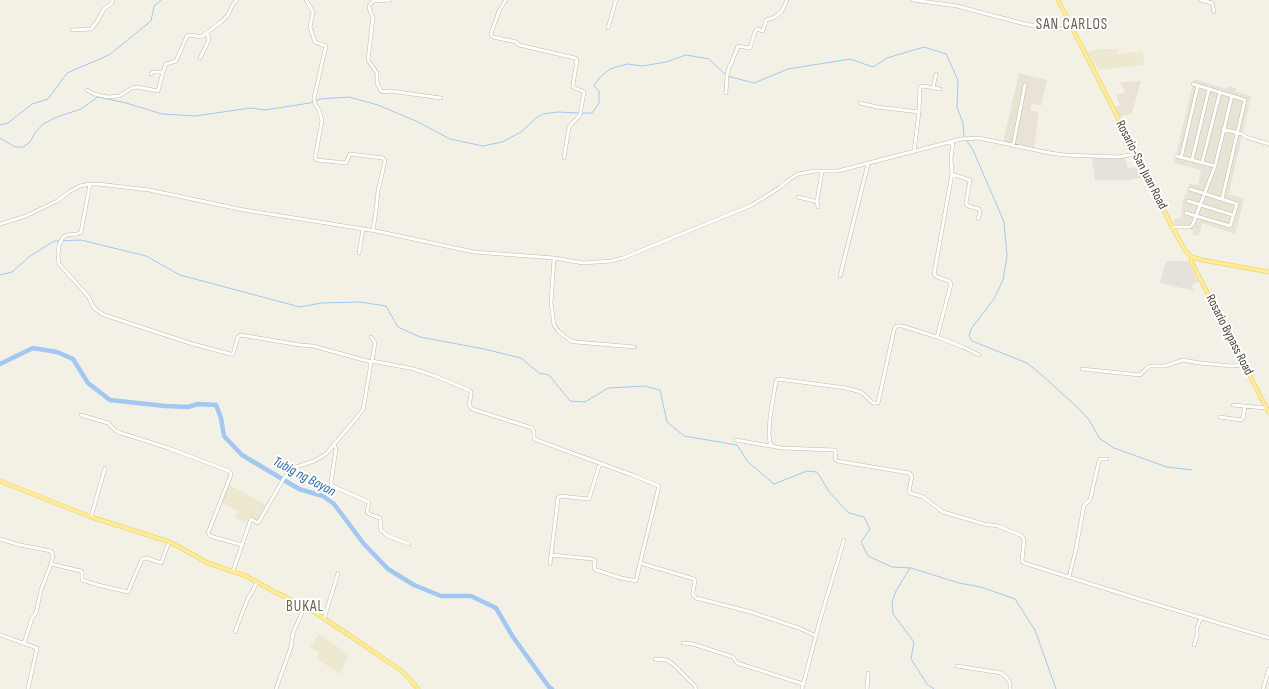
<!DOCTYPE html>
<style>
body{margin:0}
canvas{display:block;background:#f3f1e6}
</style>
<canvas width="1269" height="689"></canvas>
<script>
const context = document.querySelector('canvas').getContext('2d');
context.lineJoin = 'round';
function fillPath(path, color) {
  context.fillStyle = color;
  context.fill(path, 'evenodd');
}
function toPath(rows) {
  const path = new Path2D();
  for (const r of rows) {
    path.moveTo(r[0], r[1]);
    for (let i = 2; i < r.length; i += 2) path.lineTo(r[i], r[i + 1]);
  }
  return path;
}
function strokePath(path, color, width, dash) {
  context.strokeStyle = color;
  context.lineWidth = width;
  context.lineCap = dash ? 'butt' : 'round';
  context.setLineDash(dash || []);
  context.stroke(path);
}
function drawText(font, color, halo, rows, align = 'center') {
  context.font = font + ' "Sofia Sans Condensed",sans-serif';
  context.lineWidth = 4;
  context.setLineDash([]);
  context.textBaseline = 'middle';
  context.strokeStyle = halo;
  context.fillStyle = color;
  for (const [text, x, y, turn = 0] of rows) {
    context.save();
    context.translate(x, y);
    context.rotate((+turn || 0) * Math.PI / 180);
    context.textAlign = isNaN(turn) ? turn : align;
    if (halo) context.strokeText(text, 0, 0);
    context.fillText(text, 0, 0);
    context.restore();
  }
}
fillPath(toPath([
 [1019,73,1047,80,1041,106,1032,103,1030,110,1039,112,1034,148,1003,142],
 [1194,79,1227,89,1228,86,1236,88,1236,92,1251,96,1229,194,1244,199,1235,234,1202,223,1199,236,1193,235,1192,229,1177,229,1172,220,1181,218,1183,200,1190,184,1198,185,1201,170,1174,163],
 [1141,81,1132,113,1120,117,1115,107,1120,105,1116,95,1125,92,1120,82]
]), '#e8e3d4');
fillPath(toPath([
 [1092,158,1125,158,1128,168,1139,167,1144,177,1130,180,1095,180],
 [1166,261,1188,261,1198,282,1191,285,1194,291,1160,283]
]), '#e6e2db');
fillPath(toPath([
 [1099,49,1118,49,1118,54,1143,51,1144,65,1098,70,1087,52],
 [228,484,266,505,258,521,249,517,246,523,235,517,238,511,220,502],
 [319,634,349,655,340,674,317,659,319,653,310,647]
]), '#ede8d0');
strokePath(toPath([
 [582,113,592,113,599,103,599,91,594,86,600,77,610,69,627,64,643,66,666,62,686,55,709,59,727,76,754,83,788,69,850,59,873,67,887,58,924,47,946,54,958,80,957,107,963,123,964,137],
 [0,125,8,123,32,104,48,99,67,73,109,55,151,21,154,6,161,0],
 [0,138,15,147,23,147,30,142,35,133,43,124,57,117,81,109,98,97,126,103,162,114,195,116,251,108,265,110,310,103,320,99,349,97,378,105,418,122,450,139,483,146,502,142,521,132,536,118,543,114,557,112,579,113],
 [966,140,973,150,1004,222,1007,256,1003,280,994,299,971,329,969,336,972,341,1027,363,1043,376,1078,408,1089,420,1100,439,1114,448,1167,467,1192,470],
 [0,275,12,272,29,257,54,241,81,240,146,256,180,275,300,307,321,303,360,302,386,306,398,327,420,337,484,349,521,358,539,373,549,375,557,385,570,401,585,402,608,388,645,386,660,390,667,422,684,436,737,445,748,462,774,484,807,471,817,472,830,493,849,513,864,517,870,529,861,542,868,556,892,567,911,568,959,583,981,587,1015,599,1035,630,1056,689],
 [910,568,896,591,892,602,893,614,914,642,911,659,927,684,934,689]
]), '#a1c8f2', 1);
strokePath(toPath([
 [0,364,33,348,57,352,73,359,88,383,110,400,165,406,188,407,198,404,216,405,221,418,224,436,242,455,299,489,323,496,334,504,364,544,388,569,414,585,441,596,471,596,496,608,513,637,549,687,552,689]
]), '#a1c8f2', 4.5);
const minor = toPath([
 [306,0,313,12,310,27,315,42,326,46,314,98,315,104,319,110,322,121,315,158,317,160,346,163,350,154,383,158,385,161,378,191,376,211,373,230],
 [390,0,374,1,371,3,369,6,370,11,373,17,368,60,377,73,377,83,381,91,385,92,390,91,441,98],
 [506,0,499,11,492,31,491,35,493,37,516,42,519,45,575,58,577,60,573,85,573,87,584,92,580,115,569,127,564,158],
 [913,0,957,6,1021,23,1045,28,1059,29,1071,26],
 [1201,0,1212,3,1214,12],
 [608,28,616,0],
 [72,30,91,29,98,20,104,9,112,3,113,0],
 [200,58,209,40,207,33],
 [151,74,153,72,163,72,166,64,176,61,187,36,190,35,201,37,221,22,228,15,233,4,237,0],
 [1193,84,1245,100,1222,199],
 [933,88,936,74],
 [87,90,94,94,108,97,119,96,132,88,137,87,158,91,163,72],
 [726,93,727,76,729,67,731,64,738,46,750,48,755,32,757,29,763,31,766,20,775,17,782,11,787,0],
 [860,103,877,107,919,112],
 [1223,129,1242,134,1246,137,1269,144],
 [1013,146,1025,85],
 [914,152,919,112,920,87,923,86,940,89],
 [1176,156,1215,166],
 [1181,158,1198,85],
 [1192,160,1209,89],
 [1202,163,1220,92],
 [952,174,970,180,966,203,968,206,979,209,980,213,978,219],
 [90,184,81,232,77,234,67,235,63,237,59,245,58,255,59,264,88,296,94,308,104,315,193,344,230,354,233,354,238,337,241,335,300,345,313,346,371,362],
 [798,197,814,201,817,201],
 [1188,201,1233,215],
 [818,207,817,201,822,172],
 [1186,213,1230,226,1237,204,1190,189],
 [0,224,26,216,57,201,69,192,80,186,90,184,98,184,149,190,244,210,376,231,474,252,554,258,583,263,611,261,623,258,752,205,779,188,790,179,798,174,816,171,838,171,961,139,979,138,1050,153,1065,155,1118,157,1135,154],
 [1172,227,1190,227,1193,224,1215,166,1232,96],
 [359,253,363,229],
 [554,258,551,303,554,325,559,332,571,341,576,342,635,347],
 [840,276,868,164],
 [371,337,375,343,372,361],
 [937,337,951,284,949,281,937,277,934,274,952,174,951,159,953,141],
 [1082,369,1140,375,1146,369,1150,366,1165,366,1183,360,1200,363,1232,366,1244,365],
 [1233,405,1266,408],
 [81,415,108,423,116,431,121,433,168,448,229,471,231,473,231,475,208,533,210,536,242,545],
 [1220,417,1241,420,1243,418,1245,406],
 [736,440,782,448,835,450,836,452,835,459,837,461,909,473,912,476,909,491,910,493,923,497,943,512,984,524,998,526,1020,535,1023,537,1024,540,1022,561,1024,563,1142,600,1269,638],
 [334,444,336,449,331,482,332,486,369,502,367,512,369,514,380,518,381,530,388,536,409,544],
 [773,446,770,443,769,434,770,417,776,381,778,379,846,388,861,392,873,403,878,403,894,330,896,326,902,326,937,337,963,347,979,355],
 [91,517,105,468],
 [0,539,20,545,51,551,53,555,51,564,41,590,36,613,32,618,24,643],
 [551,555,593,559,595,561,594,568,596,570,621,578,636,581,640,563],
 [51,564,81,571,82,572,82,580,98,585,128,592,142,559,147,558,161,563,169,542],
 [550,564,558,498,560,496,589,499,600,463],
 [233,571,251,519,258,523,284,478,293,468,314,461,326,454,363,410,370,369,371,362,372,361,414,369,435,376,469,390,471,392,471,395,469,405,472,409,532,428,534,432,534,439,632,475,659,486,640,563,694,579,695,581,693,592,693,595,696,598,751,612,799,628,816,636],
 [1069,577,1076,549,1084,505,1090,500,1099,461,1100,459,1107,459],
 [324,619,338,573],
 [235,632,248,598,251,594,257,582],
 [0,635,37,648,28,689],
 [683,643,693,644,733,657,737,663,803,684],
 [1194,645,1197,636,1197,628,1201,617],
 [655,659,667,660,674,665,695,686,696,689],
 [957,666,1001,673,1007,678,1010,683,1010,689],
 [276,689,291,647,293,633,305,606],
 [802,689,820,620,844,540],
 [867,689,868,673],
 [1263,689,1269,669]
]);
const major = toPath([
 [1058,0,1150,181,1172,227,1185,250,1192,257,1202,260,1269,272],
 [1192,257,1191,260,1192,263,1269,413],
 [0,481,91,517,167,541,181,548,208,563,246,576,275,592,305,606,352,637,403,672,418,689]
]);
strokePath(minor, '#bfbaa8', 4);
strokePath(major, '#e6cc61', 4.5);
strokePath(minor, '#fff', 3);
strokePath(major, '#ffec94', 3.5);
drawText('13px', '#464235', '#fff', [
 ["Rosario-San Juan Road",1141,165,63],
 ["Rosario Bypass Road",1229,335,63]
]);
drawText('italic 14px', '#2c6db5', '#fff', [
 ["Tubig ng Bayan",304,477,28]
]);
context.letterSpacing = '1px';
drawText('15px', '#6a614c', '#fff', [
 ["SAN CARLOS",1072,25],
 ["BUKAL",305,607]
]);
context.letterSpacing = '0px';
</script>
